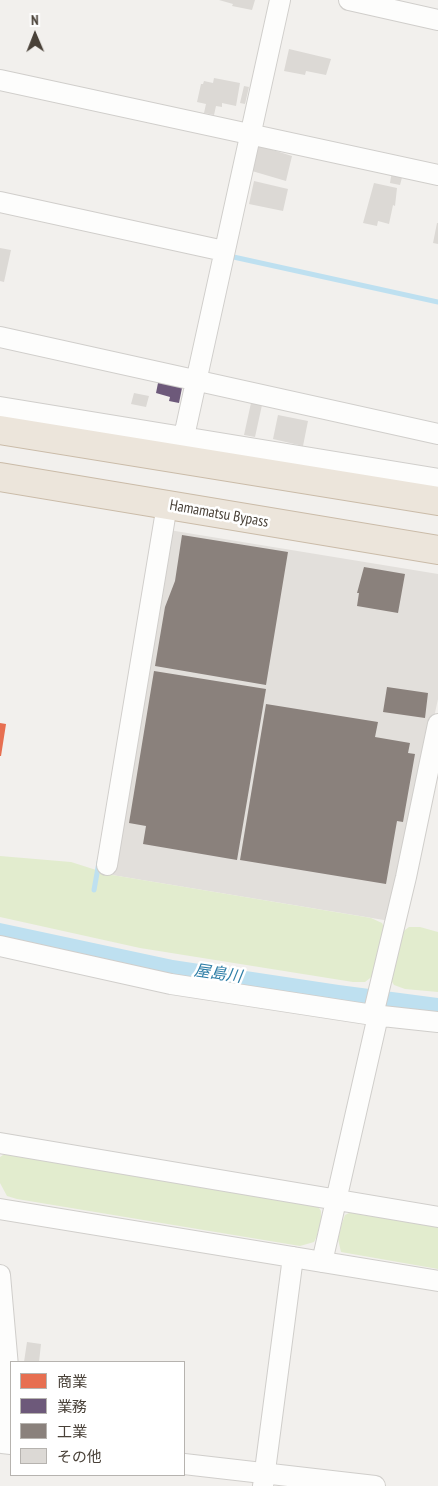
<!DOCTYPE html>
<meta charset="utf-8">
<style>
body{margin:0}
#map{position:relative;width:438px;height:1486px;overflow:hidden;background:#f2f0ed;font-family:"PT Sans Narrow","Noto Sans JP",sans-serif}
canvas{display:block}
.legend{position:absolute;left:10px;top:1361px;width:175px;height:115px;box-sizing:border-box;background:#fff;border:1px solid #b6b3af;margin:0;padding:6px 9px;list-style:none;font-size:15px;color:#494138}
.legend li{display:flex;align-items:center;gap:10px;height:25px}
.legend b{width:25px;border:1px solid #b6b3af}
.north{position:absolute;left:10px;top:10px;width:50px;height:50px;-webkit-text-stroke:4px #fff;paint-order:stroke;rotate:359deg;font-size:14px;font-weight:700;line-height:20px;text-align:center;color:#494138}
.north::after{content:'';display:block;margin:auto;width:18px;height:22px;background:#494138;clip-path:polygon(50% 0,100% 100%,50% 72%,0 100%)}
</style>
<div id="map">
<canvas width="438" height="1486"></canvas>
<ul class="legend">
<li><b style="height:14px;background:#e76f51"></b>商業</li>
<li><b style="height:14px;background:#6d597a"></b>業務</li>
<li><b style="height:14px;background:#8a817c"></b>工業</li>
<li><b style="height:14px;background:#dcd9d5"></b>その他</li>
</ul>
<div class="north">N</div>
</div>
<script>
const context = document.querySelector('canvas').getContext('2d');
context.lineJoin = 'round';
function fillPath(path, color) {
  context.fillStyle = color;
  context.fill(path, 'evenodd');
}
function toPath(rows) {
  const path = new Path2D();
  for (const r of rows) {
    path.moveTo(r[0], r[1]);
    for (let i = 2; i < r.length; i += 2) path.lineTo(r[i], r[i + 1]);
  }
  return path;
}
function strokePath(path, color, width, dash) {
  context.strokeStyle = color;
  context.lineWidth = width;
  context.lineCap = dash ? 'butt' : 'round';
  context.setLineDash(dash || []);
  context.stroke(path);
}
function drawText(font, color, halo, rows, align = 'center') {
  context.font = font + ' "PT Sans Narrow","Noto Sans JP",sans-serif';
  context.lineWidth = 5;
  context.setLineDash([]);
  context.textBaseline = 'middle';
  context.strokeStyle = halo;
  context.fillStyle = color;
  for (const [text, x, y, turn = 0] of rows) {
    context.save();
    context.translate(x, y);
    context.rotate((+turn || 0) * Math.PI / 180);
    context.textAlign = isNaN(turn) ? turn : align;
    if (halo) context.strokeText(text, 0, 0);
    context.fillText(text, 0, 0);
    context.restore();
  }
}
fillPath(toPath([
 [169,530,438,574,438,699,390,921,112,875]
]), '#e2dfdb');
fillPath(toPath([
 [0,856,71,862,112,875,371,918,382,923,386,931,374,975,365,982,353,982,140,948,0,917],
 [409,927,420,927,438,932,438,992,405,989,394,985,389,977,401,933],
 [6,1153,317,1205,321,1211,321,1220,317,1236,314,1242,300,1246,17,1199,7,1196,0,1183,0,1157],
 [353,1211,438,1223,438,1269,341,1252,338,1239,342,1223,345,1215]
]), '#e2ecce');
fillPath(toPath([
 [0,923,173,960,339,985,438,998,438,1013,374,1006,171,976,0,939]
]), '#bee0f0');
fillPath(toPath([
 [0,723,6,724,1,756,0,756]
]), '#e76f51');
fillPath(toPath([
 [159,378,183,383,179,403,169,401,170,397,156,393]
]), '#6d597a');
fillPath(toPath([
 [182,535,288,552,266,685,155,666,165,607,175,581],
 [364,567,405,574,398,613,357,606,359,593,357,593],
 [154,671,266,689,237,860,143,844,146,826,129,823],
 [387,687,428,693,425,718,383,712],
 [266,704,378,722,375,737,410,743,408,753,415,754,403,822,397,821,386,884,240,860]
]), '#8a817c');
strokePath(toPath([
 [229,256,438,302],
 [94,890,99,862]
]), '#bee0f0', 5);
fillPath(toPath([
 [219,0,255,0,252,10,232,6,233,4],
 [289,49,331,59,326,75,306,71,305,75,284,71],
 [214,78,240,83,236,106,222,103,222,107,216,106,214,115,204,113,206,104,197,102,201,84,203,84,204,81,213,83],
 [244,86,249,87,245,104,240,103],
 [257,145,292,156,286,181,252,171],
 [392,171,403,174,400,185,390,183],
 [254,181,288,189,283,211,249,204],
 [374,183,397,188,395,206,393,205,389,224,378,221,377,226,363,223],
 [437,223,438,223,438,244,433,243],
 [0,248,11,250,4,282,0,281],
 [134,393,149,396,146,407,131,404],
 [251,403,262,405,255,437,244,435],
 [278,415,308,421,303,446,273,439],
 [27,1342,41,1344,39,1362,24,1362]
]), '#dcd9d5');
const street = toPath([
 [349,0,438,20],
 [0,80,438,175],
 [0,202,224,251],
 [0,337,438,434],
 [0,407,438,479],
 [179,459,280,0],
 [107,865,167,505],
 [0,946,171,984,373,1015,438,1022],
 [373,1015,406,877,438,724],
 [0,1143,438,1217],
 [0,1209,438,1281],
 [322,1262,378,1016],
 [0,1275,9,1378,2,1443,11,1444],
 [184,1464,375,1486],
 [263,1486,293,1257]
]);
const highway = toPath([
 [0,430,438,501],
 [0,477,438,550]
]);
strokePath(street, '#d0cecb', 22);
strokePath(highway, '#cabba8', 30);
strokePath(street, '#fdfdfc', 20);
strokePath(highway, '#ece5db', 28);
drawText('15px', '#494138', '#fff', [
 ["Hamamatsu Bypass",219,514,10]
]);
drawText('italic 16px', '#2d7da6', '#fff', [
 ["屋島川",218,974,8]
]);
</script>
